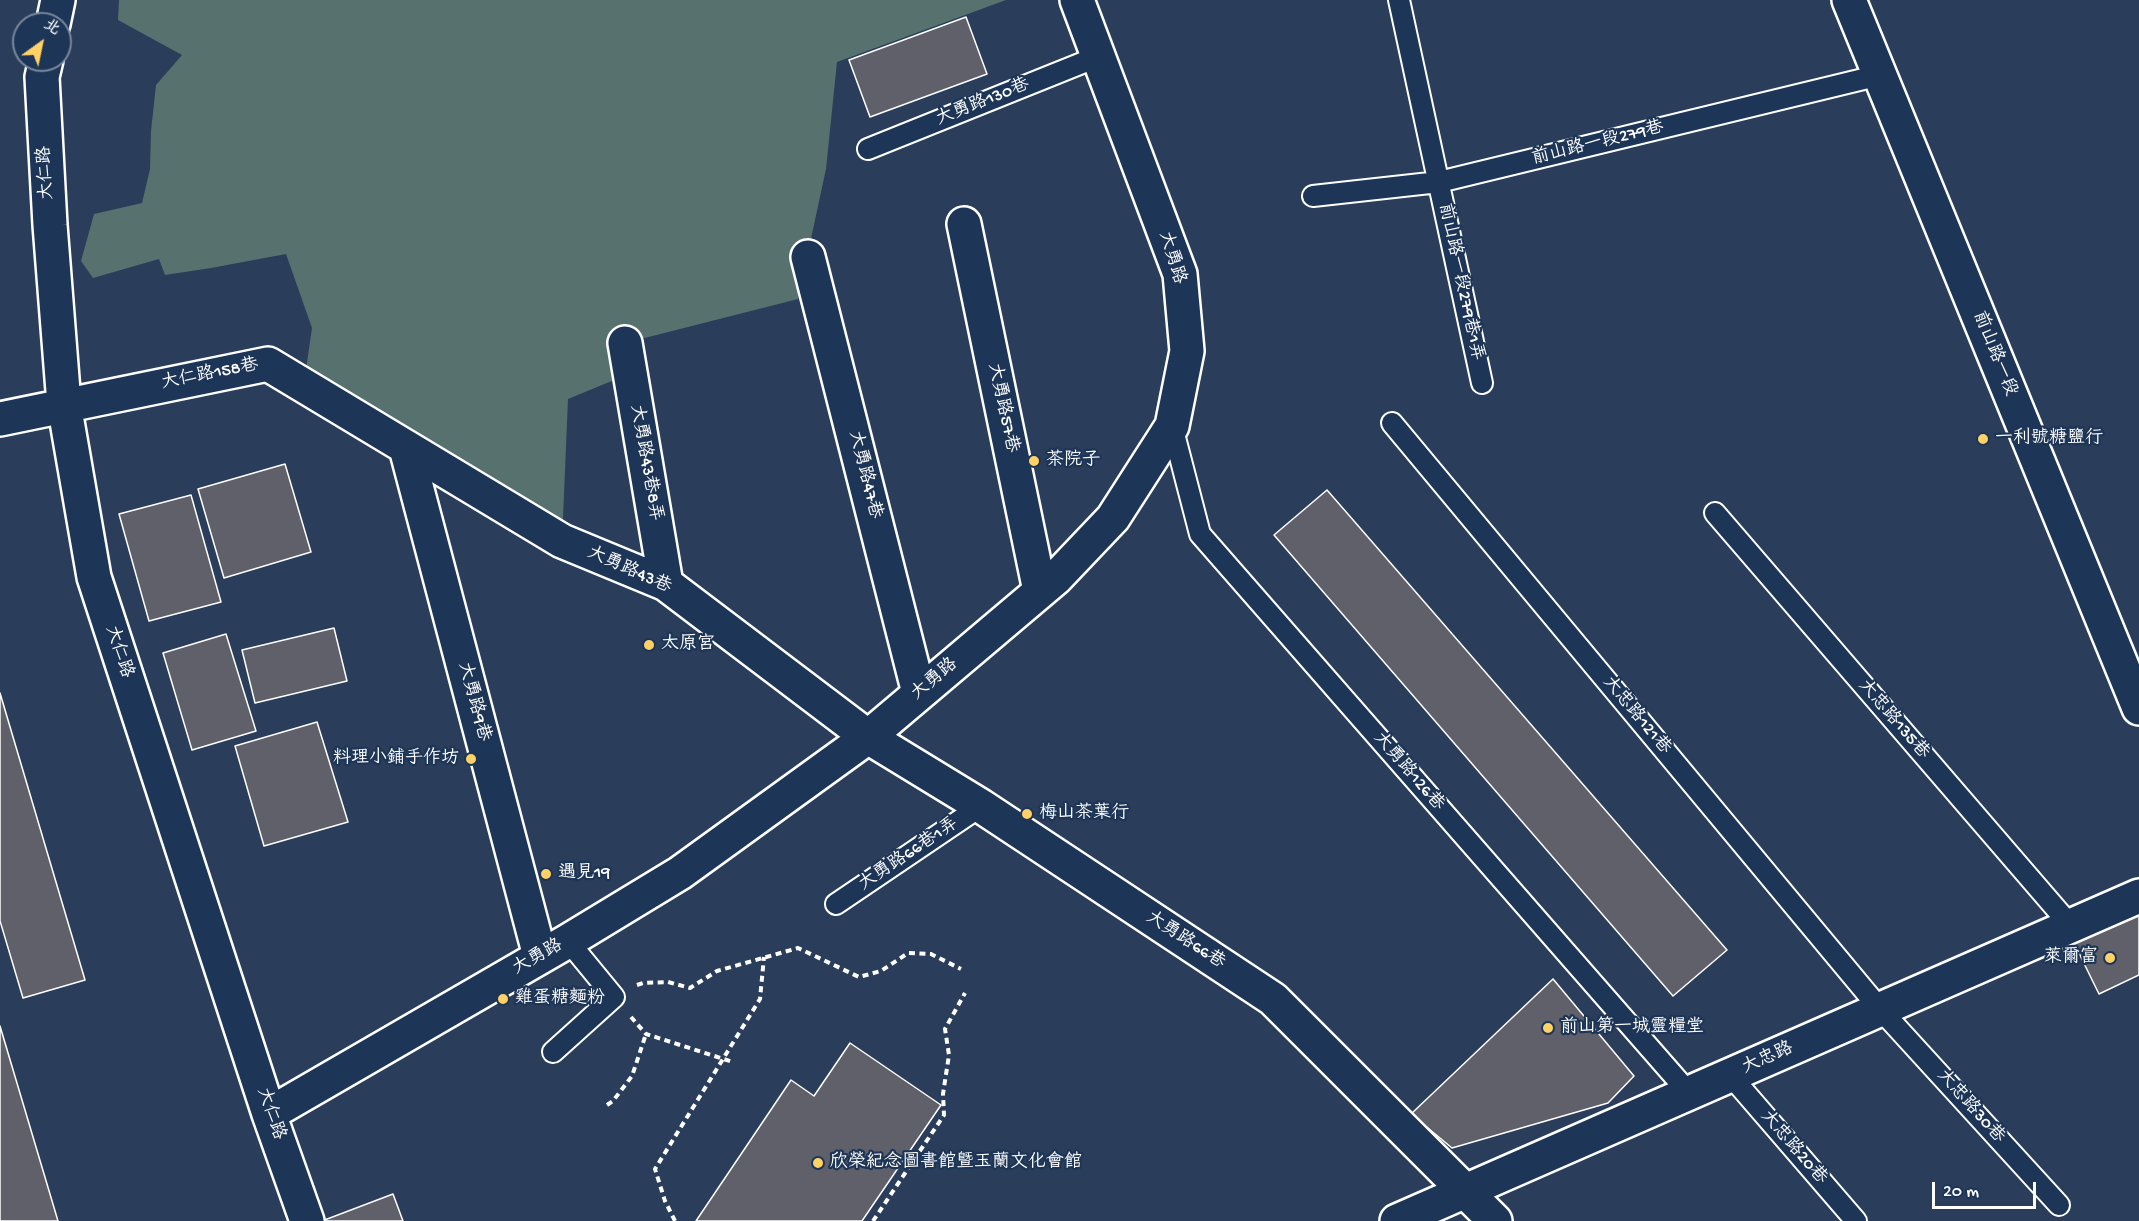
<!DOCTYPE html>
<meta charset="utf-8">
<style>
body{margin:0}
#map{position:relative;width:2139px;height:1221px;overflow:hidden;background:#2a3e5b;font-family:"Gochi Hand","LXGW WenKai TC",sans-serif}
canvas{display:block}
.north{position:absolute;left:12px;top:12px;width:60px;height:60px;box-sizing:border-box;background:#1d3557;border:2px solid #77869a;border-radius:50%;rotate:33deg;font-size:16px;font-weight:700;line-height:24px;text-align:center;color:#fff}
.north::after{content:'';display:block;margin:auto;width:21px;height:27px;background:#ffd166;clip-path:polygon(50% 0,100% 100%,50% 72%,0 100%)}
.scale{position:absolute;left:1932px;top:1182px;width:104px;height:27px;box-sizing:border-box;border:3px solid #fff;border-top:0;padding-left:8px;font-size:18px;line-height:21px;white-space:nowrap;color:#fff;-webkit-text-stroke:4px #1d3557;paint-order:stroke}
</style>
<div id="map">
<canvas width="2139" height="1221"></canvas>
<div class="north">北</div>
<div class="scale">20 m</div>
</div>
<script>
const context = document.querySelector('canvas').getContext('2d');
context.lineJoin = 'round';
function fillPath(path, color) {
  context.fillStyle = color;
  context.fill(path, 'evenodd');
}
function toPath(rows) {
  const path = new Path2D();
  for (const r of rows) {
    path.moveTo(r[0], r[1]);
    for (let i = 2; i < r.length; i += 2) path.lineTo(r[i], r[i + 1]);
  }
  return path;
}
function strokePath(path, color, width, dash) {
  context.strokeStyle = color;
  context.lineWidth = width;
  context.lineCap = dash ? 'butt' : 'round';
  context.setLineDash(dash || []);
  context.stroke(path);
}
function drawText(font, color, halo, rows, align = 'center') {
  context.font = font + ' "Gochi Hand","LXGW WenKai TC",sans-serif';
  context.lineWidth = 4.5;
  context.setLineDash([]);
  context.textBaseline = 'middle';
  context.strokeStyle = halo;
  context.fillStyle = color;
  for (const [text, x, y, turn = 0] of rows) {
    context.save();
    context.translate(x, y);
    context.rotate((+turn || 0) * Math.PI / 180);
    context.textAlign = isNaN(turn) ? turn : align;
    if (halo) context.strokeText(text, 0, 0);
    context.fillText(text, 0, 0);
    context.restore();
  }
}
fillPath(toPath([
 [119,0,1006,0,837,62,826,169,798,299,625,343,619,378,568,399,562,541,305,376,312,328,286,254,211,268,165,275,159,259,93,278,81,261,94,214,142,203,150,169,151,131,156,85,182,55,118,20]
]), '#57716e');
const building = toPath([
 [966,17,987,74,870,117,849,60,966,17],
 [285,464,311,552,224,578,198,489,285,464],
 [1327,490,1727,950,1673,996,1274,535,1327,490],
 [191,495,221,602,149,621,119,514,191,495],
 [334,628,347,681,255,703,242,650,334,628],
 [226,634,256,731,192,750,163,653,226,634],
 [0,693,85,980,23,998,0,921,0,693],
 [317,722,348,822,264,846,235,746,317,722],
 [2139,909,2139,975,2099,994,2073,941,2139,909],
 [1553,979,1634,1076,1608,1103,1452,1148,1411,1114,1553,979],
 [0,1026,58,1221,0,1221,0,1026],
 [850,1043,941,1105,862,1221,696,1221,791,1080,814,1096,850,1043],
 [393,1194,403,1221,322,1221,393,1194]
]);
fillPath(building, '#5f6069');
strokePath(building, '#fff', 1.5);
const service = toPath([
 [1399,0,1482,383],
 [868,149,1097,57],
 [1313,196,1439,182,1880,75],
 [1392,423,1880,1009,2059,1205],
 [1172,426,1200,534,1689,1093],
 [1715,513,2071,926],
 [836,904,981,806],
 [553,1052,614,997,568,941],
 [1730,1075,1856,1221]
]);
const minor = toPath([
 [53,24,58,0],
 [46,60,42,77,50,225,64,404,94,577,269,1114,307,1221],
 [964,224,1040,591],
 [808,257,919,693],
 [625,343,666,584],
 [0,419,268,364,562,541,666,584,868,737,981,806,1273,999,1495,1221],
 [406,448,540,956],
 [269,1114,568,941,680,873,868,737,1056,578,1113,518,1172,426,1187,351,1180,274,1077,0],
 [1397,1221,2139,896]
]);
const tertiary = toPath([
 [1849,0,2139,708]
]);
strokePath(service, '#fff', 24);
strokePath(minor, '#fff', 38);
strokePath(tertiary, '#fff', 38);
strokePath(toPath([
 [637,985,643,983,668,982,690,988,717,971,798,948,859,977,881,971,908,953,931,954,961,969],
 [631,1017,646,1034,733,1062],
 [607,1105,613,1101,632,1076,646,1034],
 [675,1221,665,1201,655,1169,760,999,764,957],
 [873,1221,944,1115,943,1094,949,1055,945,1029,965,993]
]), '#fff', 4, [6, 4.5]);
strokePath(service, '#1d3557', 20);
strokePath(minor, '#1d3557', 33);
strokePath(tertiary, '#1d3557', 33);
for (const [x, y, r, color] of [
 [1983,439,6,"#ffd166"],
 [1034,461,6,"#ffd166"],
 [649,645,6,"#ffd166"],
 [471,759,6,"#ffd166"],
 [1027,814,6,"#ffd166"],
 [546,874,6,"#ffd166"],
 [2110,958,6,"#ffd166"],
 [503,999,6,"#ffd166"],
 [1548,1028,6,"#ffd166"],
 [818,1163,6,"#ffd166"]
]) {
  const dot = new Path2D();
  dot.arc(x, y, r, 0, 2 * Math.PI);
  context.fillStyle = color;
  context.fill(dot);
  strokePath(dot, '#1d3557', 2);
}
drawText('18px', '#fff', '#1d3557', [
 ["大勇路130巷",983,103,-22],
 ["前山路一段279巷",1598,144,-14],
 ["大仁路",47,173,-93],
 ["大勇路",1171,258,73],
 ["前山路一段279巷1弄",1460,282,78],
 ["前山路一段",1994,354,68],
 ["大仁路158巷",210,375,-11],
 ["大勇路57巷",1002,408,78],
 ["大勇路43巷8弄",645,463,80],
 ["大勇路47巷",864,475,76],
 ["大勇路43巷",629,571,24],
 ["大仁路",118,652,72],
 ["大勇路",935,680,-40],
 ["大勇路9巷",473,702,75],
 ["大忠路121巷",1636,716,50],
 ["大忠路135巷",1893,720,49],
 ["大勇路126巷",1408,772,49],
 ["大勇路66巷1弄",909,855,-34],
 ["大勇路66巷",1185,941,33],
 ["大勇路",538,958,-29],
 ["大忠路",1768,1059,-24],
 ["大忠路30巷",1970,1107,48],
 ["大仁路",270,1114,71],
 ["大忠路20巷",1793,1148,49]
]);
drawText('18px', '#fff', '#1d3557', [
 ["一利號糖鹽行",1995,439],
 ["茶院子",1046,461],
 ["太原宮",661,645],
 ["料理小鋪手作坊",459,759,"right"],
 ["梅山茶葉行",1039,814],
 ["遇見19",558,874],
 ["萊爾富",2098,958,"right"],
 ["雞蛋糖麵粉",515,999],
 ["前山第一城靈糧堂",1560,1028],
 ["欣榮紀念圖書館暨玉蘭文化會館",830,1163]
], 'left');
</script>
